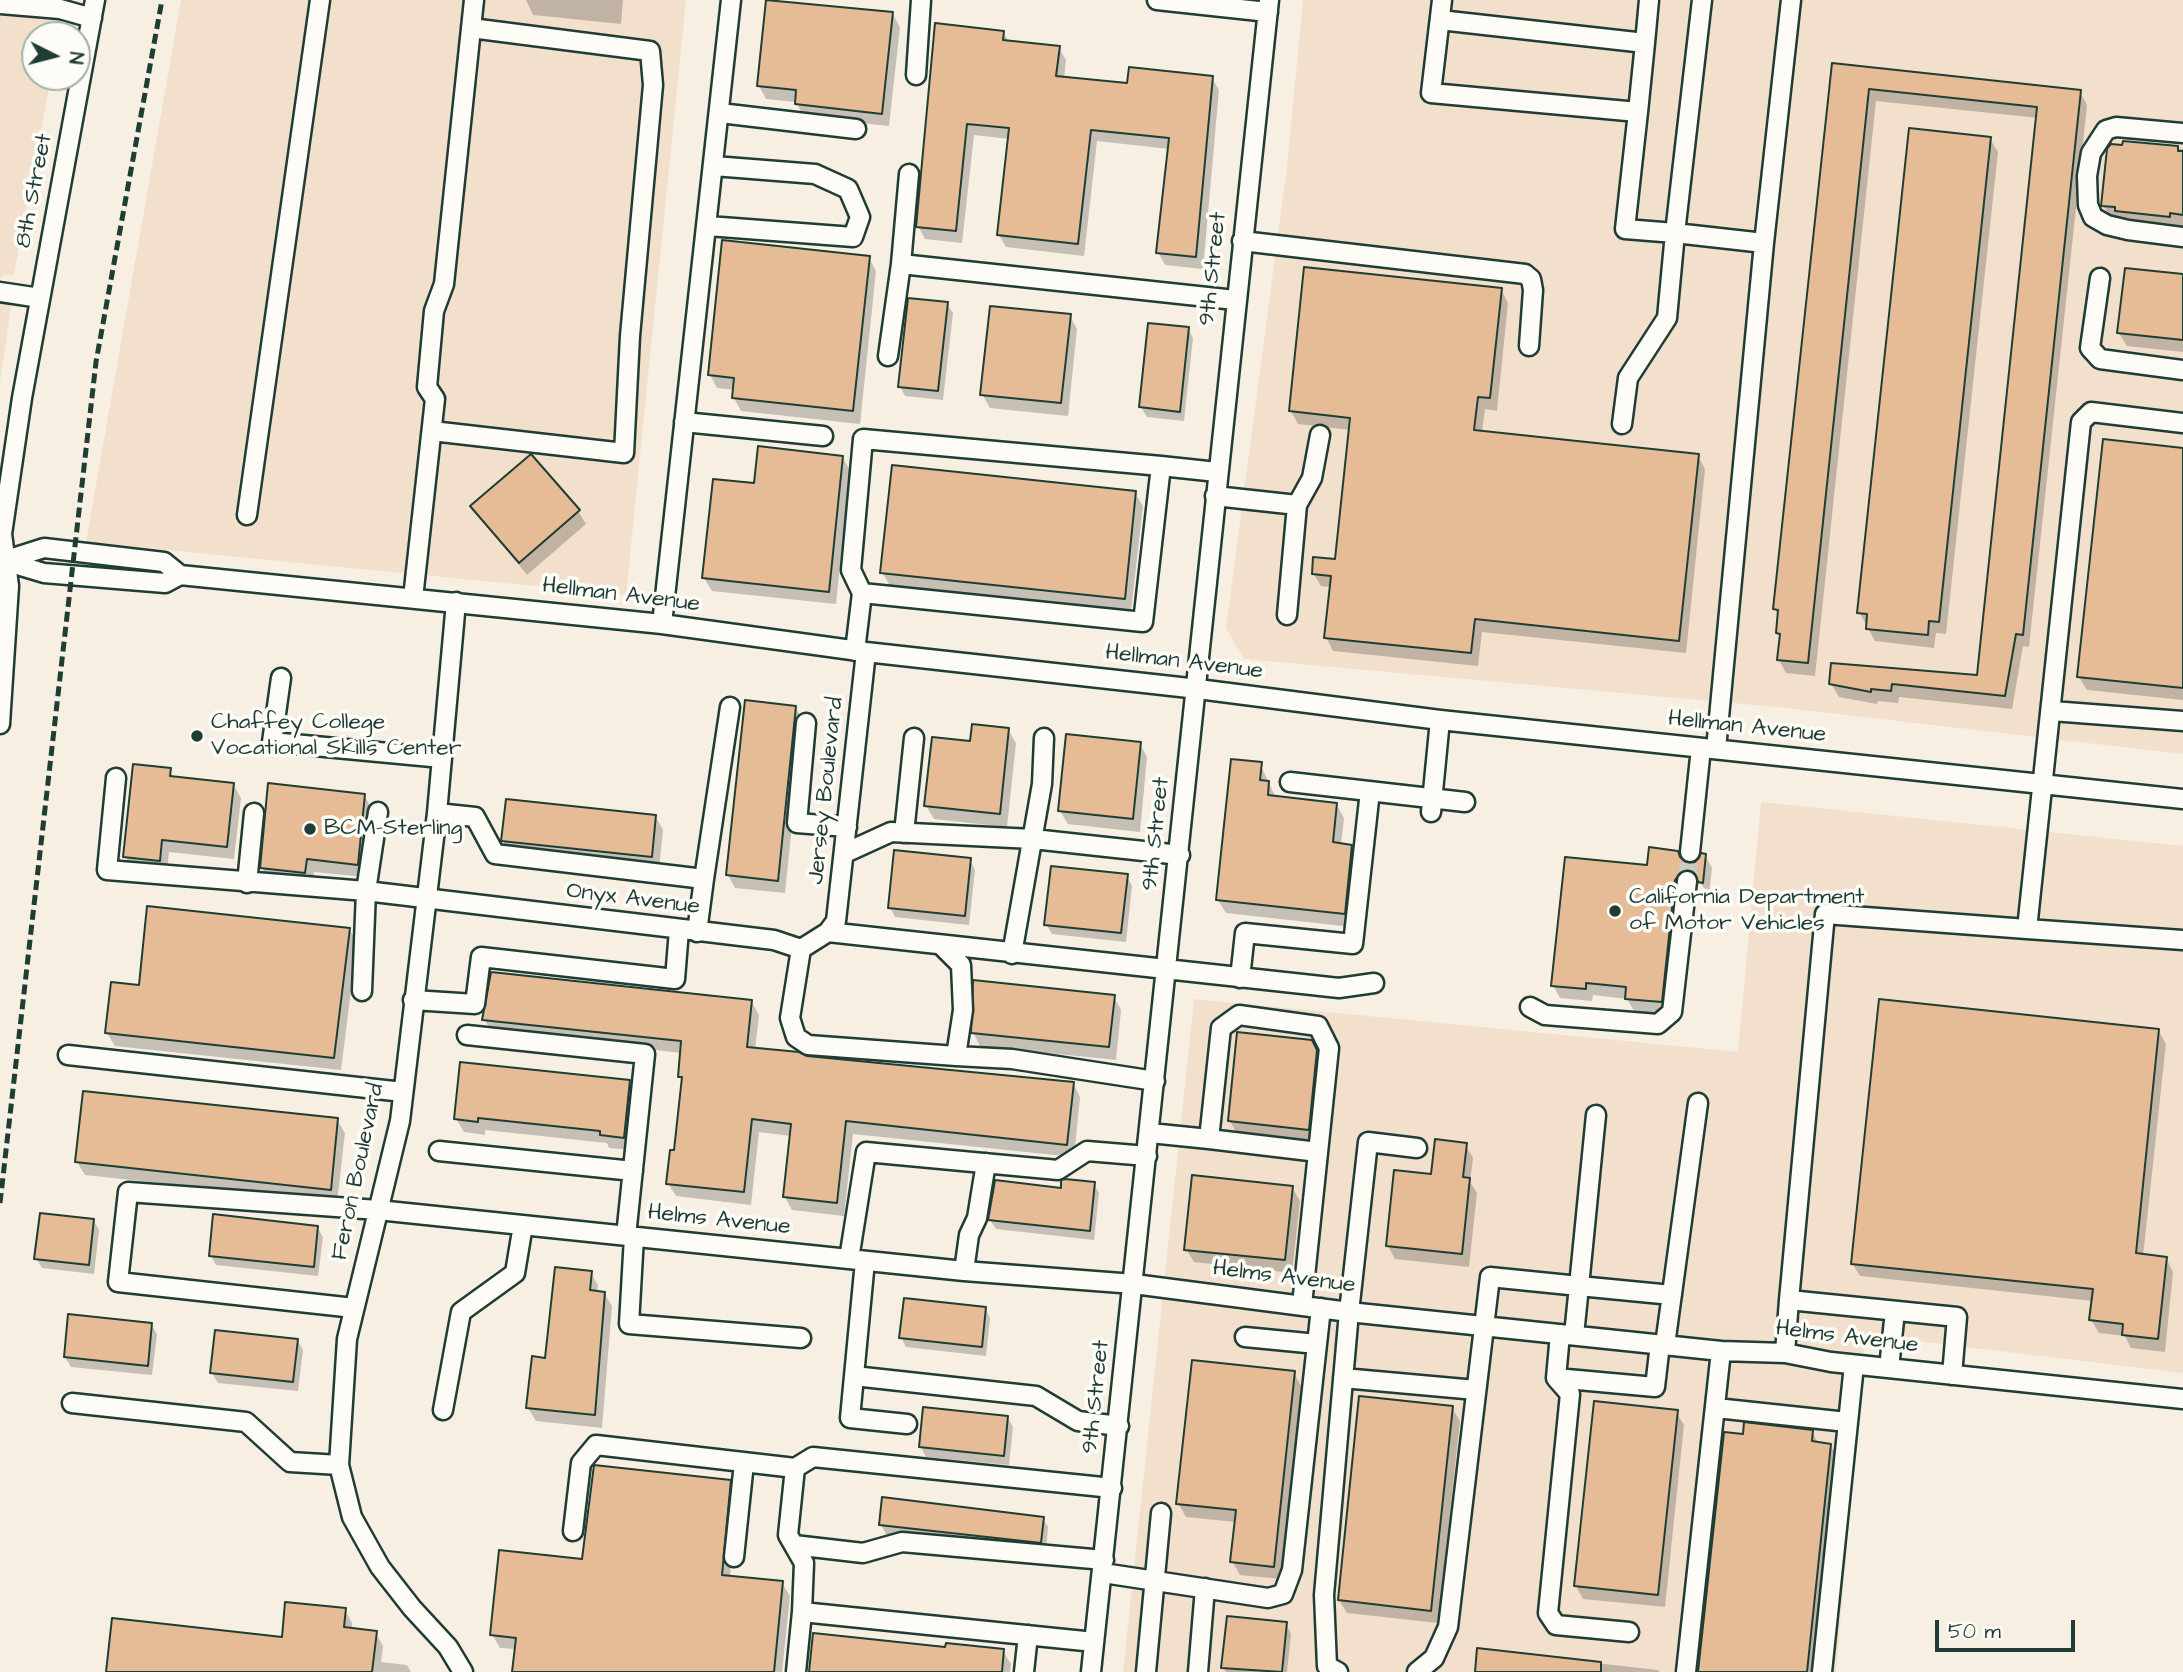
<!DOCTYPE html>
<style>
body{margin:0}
#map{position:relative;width:2183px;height:1672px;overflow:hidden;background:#f8efe3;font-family:"Architects Daughter",sans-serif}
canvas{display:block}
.north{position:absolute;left:21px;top:21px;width:70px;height:70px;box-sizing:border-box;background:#fdfcf7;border:2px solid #a4b0a9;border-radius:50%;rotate:96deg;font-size:19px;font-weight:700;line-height:28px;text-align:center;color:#1f3d34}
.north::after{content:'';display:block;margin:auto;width:24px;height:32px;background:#1f3d34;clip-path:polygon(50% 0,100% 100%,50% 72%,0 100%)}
.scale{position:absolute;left:1935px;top:1620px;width:140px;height:32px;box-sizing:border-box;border:4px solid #1f3d34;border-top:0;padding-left:9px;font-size:21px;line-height:24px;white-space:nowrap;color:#1f3d34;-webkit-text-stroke:5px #fdfcf7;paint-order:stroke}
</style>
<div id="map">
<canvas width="2183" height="1672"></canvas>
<div class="north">N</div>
<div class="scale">50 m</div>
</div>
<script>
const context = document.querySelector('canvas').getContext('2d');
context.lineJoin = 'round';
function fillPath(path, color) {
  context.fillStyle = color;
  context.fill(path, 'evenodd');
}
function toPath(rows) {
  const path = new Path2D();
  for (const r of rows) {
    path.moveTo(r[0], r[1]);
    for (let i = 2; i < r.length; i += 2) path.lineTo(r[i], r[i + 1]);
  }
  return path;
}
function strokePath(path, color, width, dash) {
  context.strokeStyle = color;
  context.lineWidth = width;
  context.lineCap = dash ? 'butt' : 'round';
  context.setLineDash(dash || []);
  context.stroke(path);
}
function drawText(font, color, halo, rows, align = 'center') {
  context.font = font + ' "Architects Daughter",sans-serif';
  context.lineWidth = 7;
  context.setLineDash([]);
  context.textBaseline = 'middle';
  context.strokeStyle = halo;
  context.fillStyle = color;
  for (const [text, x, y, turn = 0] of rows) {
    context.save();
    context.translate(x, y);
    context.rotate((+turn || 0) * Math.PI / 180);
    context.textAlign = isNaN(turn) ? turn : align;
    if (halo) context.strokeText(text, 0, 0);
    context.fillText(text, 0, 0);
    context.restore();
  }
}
fillPath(toPath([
 [0,0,62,0,59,35,35,35,35,77,51,77,14,274,1,276,0,284],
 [181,0,686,0,626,595,86,542],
 [1303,0,2183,0,2183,754,1777,707,1244,659,1226,628,1287,166],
 [0,302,7,303,11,307,0,383],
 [1761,802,2183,846,2183,1373,1865,1335,1836,1672,1123,1672,1194,999,1738,1052]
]), '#f2e0cc');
fillPath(toPath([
 [526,0,623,0,621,24,533,15],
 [768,0,892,13,900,27,889,126,804,117,796,102,766,99,759,86],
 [1003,32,1009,42,1059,48,1066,60,1064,79,1129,85,1212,78,1219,90,1203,269,1165,265,1158,252,1169,149,1097,141,1084,256,1006,247,999,235,1010,139,974,135,962,243,925,239,918,226],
 [1833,65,2080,92,2087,105,2029,647,2023,646,2012,709,1899,697,1898,703,1878,701,1877,704,1839,697,1831,684,1978,677,2038,118,1876,101,1815,676,1786,673,1779,660,1781,639,1778,633,1779,616,1775,609],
 [1990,139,1998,152,1946,634,1936,633,1934,648,1875,641,1859,612],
 [2124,143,2183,149,2183,230,2124,224,2111,219,2103,205],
 [869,258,876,271,860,424,741,411,734,398,735,390,717,388,710,375],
 [2183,276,2183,352,2127,346,2119,333],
 [1501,289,1508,303,1497,411,1485,409,1482,433,1698,456,1705,469,1686,653,1482,632,1478,666,1333,651,1326,637,1331,587,1321,586,1313,573,1336,561,1350,430,1298,424,1291,411],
 [947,304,953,313,943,400,905,396,900,386],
 [1070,316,1077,329,1068,416,990,408,982,394],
 [1188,328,1193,338,1184,421,1147,417,1141,407],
 [2183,449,2183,700,2087,690,2079,677],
 [842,457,850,470,836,604,712,591,704,578],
 [1135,493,1143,506,1131,611,890,586,882,572],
 [473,507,578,511,586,524,527,575],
 [795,707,803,720,785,893,735,888,728,875],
 [1008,730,1016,743,1007,827,934,819,926,806],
 [1140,744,1147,757,1140,832,1068,824,1060,811],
 [1260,764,1276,798,1336,804,1344,818,1341,845,1351,846,1359,860,1352,927,1226,913,1218,900],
 [169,770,174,778,233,784,241,798,234,859,169,852,167,873,132,869,125,856],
 [364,795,372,809,365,877,314,872,312,885,269,881,262,867],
 [655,816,663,830,659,870,511,854,503,841],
 [1705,855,1712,868,1709,895,1701,884,1689,883,1668,1014,1634,1011,1627,999,1593,995,1592,1001,1560,998,1553,985,1648,867,1682,861,1688,865,1696,864],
 [970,860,975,870,969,925,895,917,890,907],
 [1127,876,1132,886,1126,942,1052,934,1046,924],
 [349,929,357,942,341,1070,115,1046,107,1033,140,986],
 [1114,997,1121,1010,1116,1060,980,1046,973,1032],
 [751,1001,759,1015,755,1050,807,1058,1073,1083,1080,1097,1074,1157,853,1134,844,1216,792,1210,785,1197,791,1136,759,1132,751,1205,676,1196,668,1183,676,1152,683,1083,679,1076,682,1053,492,1032,484,1019],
 [2158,1030,2166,1044,2143,1256,2166,1258,2173,1272,2165,1352,2131,1348,2125,1336,2099,1333,2091,1320,2093,1301,1860,1276,1852,1263],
 [1311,1042,1324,1065,1315,1143,1237,1134,1230,1121],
 [629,1082,637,1095,631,1150,609,1148,607,1143,485,1130,485,1135,464,1132,456,1119],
 [337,1120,345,1133,337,1202,85,1175,77,1162],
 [1465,1144,1473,1158,1470,1182,1477,1193,1469,1267,1395,1259,1388,1246,1432,1176],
 [1094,1184,1099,1193,1094,1240,996,1229,990,1220,1062,1190],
 [1292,1187,1300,1201,1292,1273,1194,1262,1186,1249],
 [93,1220,99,1230,94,1274,42,1268,36,1258],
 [317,1227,323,1237,318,1276,216,1265,211,1256],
 [590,1272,598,1285,597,1292,604,1293,612,1306,602,1428,536,1421,528,1408,547,1360],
 [985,1308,990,1318,986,1356,906,1347,901,1337],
 [151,1324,157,1334,152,1375,71,1367,65,1357],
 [297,1340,303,1350,298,1391,218,1383,212,1373],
 [1294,1373,1301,1386,1281,1579,1240,1575,1232,1561,1236,1522,1186,1517,1178,1503],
 [1452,1408,1460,1421,1438,1623,1347,1613,1339,1600],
 [1676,1412,1684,1425,1665,1607,1583,1599,1576,1586],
 [1007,1417,1013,1427,1009,1465,926,1457,921,1447],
 [1812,1432,1819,1444,1830,1445,1838,1458,1815,1672,1700,1672],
 [730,1481,737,1495,730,1577,782,1583,790,1596,782,1672,514,1672,516,1649,500,1648,492,1634,584,1561],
 [1043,1519,1048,1527,1046,1551,886,1534,881,1525],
 [345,1610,352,1623,352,1630,375,1632,383,1646,381,1662,407,1665,411,1672,107,1672,283,1639],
 [1286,1624,1291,1634,1287,1672,1226,1672,1223,1667],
 [947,1649,1003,1651,1011,1664,1010,1672,811,1672],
 [1479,1650,1658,1670,1660,1672,1476,1672]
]), '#0003');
const building = toPath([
 [766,0,893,12,882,114,795,104,796,90,757,86,766,0],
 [935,23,1004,31,1003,40,1060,46,1056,76,1127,83,1129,67,1213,76,1196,257,1156,253,1169,138,1091,130,1078,244,997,235,1009,128,967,124,956,231,916,227,935,23],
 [1832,63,2081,90,2023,635,2016,634,2005,696,1892,684,1891,691,1871,689,1871,692,1829,684,1831,663,1977,675,2037,107,1869,89,1808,663,1777,660,1780,634,1776,633,1778,610,1773,609,1832,63],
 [1909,128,1991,137,1939,622,1929,621,1928,635,1866,629,1867,614,1857,613,1909,128],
 [2123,141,2178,146,2178,151,2183,151,2183,215,2170,213,2170,217,2115,211,2115,207,2101,206,2107,149,2111,144,2122,145,2123,141],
 [722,240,870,256,853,411,732,398,734,378,708,375,722,240],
 [1304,267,1502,288,1490,398,1478,397,1474,430,1699,454,1679,641,1475,619,1471,653,1324,638,1331,576,1312,574,1313,557,1335,559,1350,418,1289,411,1304,267],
 [2125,268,2183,274,2183,340,2117,333,2125,268],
 [908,298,948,302,938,391,898,387,908,298],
 [990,306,1071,314,1061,403,980,395,990,306],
 [1148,323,1189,327,1180,412,1139,407,1148,323],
 [2103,439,2183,448,2183,688,2077,677,2103,439],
 [758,446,843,456,829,592,702,578,713,479,754,483,758,446],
 [531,454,580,510,519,563,470,506,531,454],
 [892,465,1136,491,1125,599,880,573,892,465],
 [745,700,796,706,778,881,726,875,745,700],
 [972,724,1009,728,1000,814,924,806,932,737,970,741,972,724],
 [1066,734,1141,742,1133,819,1058,811,1066,734],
 [1231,759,1262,762,1260,780,1269,781,1268,795,1337,803,1333,842,1352,845,1345,914,1216,900,1231,759],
 [133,764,171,768,170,776,234,783,227,847,162,840,160,861,123,857,133,764],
 [268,783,365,794,358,865,307,859,305,873,260,868,268,783],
 [506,799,656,815,652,857,501,841,506,799],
 [1649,847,1678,851,1680,857,1688,863,1695,862,1701,853,1706,854,1703,883,1698,882,1694,872,1688,870,1682,871,1675,880,1662,1002,1625,999,1626,987,1586,983,1586,989,1551,986,1565,857,1647,865,1649,847],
 [894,850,971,858,965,916,888,908,894,850],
 [1051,866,1128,874,1121,933,1044,925,1051,866],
 [147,906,350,928,334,1058,105,1033,111,982,139,985,147,906],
 [491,972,752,1000,747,1047,799,1052,807,1056,1074,1082,1067,1145,846,1121,837,1203,783,1197,791,1124,752,1119,744,1192,666,1184,670,1150,674,1150,682,1077,678,1077,681,1041,482,1020,491,972],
 [973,980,1115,995,1109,1047,971,1033,973,980],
 [1879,999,2159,1029,2136,1253,2167,1257,2158,1339,2122,1335,2123,1324,2089,1320,2093,1289,1851,1264,1879,999],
 [1237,1032,1312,1040,1317,1050,1309,1130,1228,1121,1237,1032],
 [460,1062,630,1080,624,1138,600,1135,600,1131,478,1118,478,1122,454,1119,460,1062],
 [83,1091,338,1118,331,1190,75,1162,83,1091],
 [1435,1139,1467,1143,1463,1177,1470,1178,1462,1254,1386,1246,1394,1170,1431,1174,1435,1139],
 [1192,1175,1293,1186,1285,1260,1184,1250,1192,1175],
 [1065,1179,1095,1182,1090,1231,988,1220,995,1180,1061,1188,1061,1180,1065,1179],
 [40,1213,94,1219,89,1265,34,1259,40,1213],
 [213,1214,318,1226,314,1267,209,1256,213,1214],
 [555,1267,592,1271,590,1290,605,1292,595,1415,526,1408,532,1356,545,1358,555,1267],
 [904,1298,986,1307,982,1347,899,1338,904,1298],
 [68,1314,152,1323,148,1366,64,1357,68,1314],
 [215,1330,298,1339,293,1382,210,1373,215,1330],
 [1192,1360,1295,1371,1274,1567,1230,1562,1236,1510,1176,1504,1192,1360],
 [1359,1396,1453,1406,1431,1611,1338,1600,1359,1396],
 [1594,1401,1678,1410,1658,1595,1574,1586,1594,1401],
 [923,1407,1008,1416,1004,1456,919,1447,923,1407],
 [1744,1422,1813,1430,1812,1441,1831,1444,1807,1672,1698,1672,1724,1432,1743,1434,1744,1422],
 [594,1465,731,1480,722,1575,783,1581,774,1672,512,1672,516,1638,490,1635,499,1550,582,1559,594,1465],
 [882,1497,1044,1517,1041,1543,879,1525,882,1497],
 [285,1602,346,1608,344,1627,377,1631,372,1672,106,1672,112,1618,282,1637,285,1602],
 [1227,1616,1287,1622,1282,1672,1221,1668,1227,1616],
 [813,1633,945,1647,946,1643,1004,1649,1002,1672,809,1672,813,1633],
 [1477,1648,1601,1662,1601,1672,1475,1672,1477,1648]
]);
fillPath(building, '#e5bc95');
strokePath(building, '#1f3d34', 2);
strokePath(toPath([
 [1687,881,1690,852]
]), '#cdcbc0', 18, [18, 9]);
const minor = toPath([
 [1157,0,1268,12],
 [1442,0,1431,93,1638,112,1625,229,1675,233,1667,318,1628,378,1622,424],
 [1702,0,1675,233,1764,243],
 [0,4,60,9,92,18],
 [1440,20,1645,43,1638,112],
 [1645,43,1649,0],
 [916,75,921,0],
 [720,113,856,129],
 [2183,133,2116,127,2106,130,2091,153,2087,176,2088,205,2093,217,2107,225,2128,230,2183,237],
 [708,226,853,237,860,217,848,189,815,174,714,166],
 [1242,241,1525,274,1531,279,1533,290,1529,346],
 [901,264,1235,300],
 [2100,278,2090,348,2100,359,2183,370],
 [0,292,40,298],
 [888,356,901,264,909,174],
 [684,422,823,436],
 [432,431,624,453,630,336,653,85,650,51,471,28],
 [1215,496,1297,505,1287,615],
 [1297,505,1312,478,1320,435],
 [247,515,320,0],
 [3,561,44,548,164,562,180,575],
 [4,561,44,573,165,583,180,575,662,624,866,652,1198,689,1440,720,2183,799],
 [862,593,851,570,863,439,1161,466],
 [413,598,435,399,427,387,434,311,444,284,474,0],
 [456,602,437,813,400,1121,347,1339,339,1465,352,1517,380,1567,412,1608,448,1647,463,1672],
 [662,624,731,0],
 [855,651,862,593,1143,622,1161,466,1217,472],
 [281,678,272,742,442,758],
 [2052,711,2183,721],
 [806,723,797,823,847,827],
 [0,724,9,586,2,534,22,398,95,0],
 [1716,749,1764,243,1791,0],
 [116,778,107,870,366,891,774,940,801,949,828,932,836,921,866,652],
 [1290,782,1465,802],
 [1431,812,1440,720],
 [437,813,475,817,495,854,704,879,697,932],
 [904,833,914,738],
 [1690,852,1701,748],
 [845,853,891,832,1033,839,1180,855],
 [704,879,730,707],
 [247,883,254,813],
 [2027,929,2183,940],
 [828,932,1339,988,1374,983],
 [801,949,790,1018,796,1037,808,1045,956,1056,963,1010,961,965,941,945],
 [1012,954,1042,784,1044,738],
 [1240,978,1245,933,1353,944,1370,791],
 [362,991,366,891,378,812],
 [413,1000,475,1004,481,957,675,979,679,930],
 [1530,1007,1545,1015,1658,1024,1672,1012,1687,881],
 [467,1035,645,1054,626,1236],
 [68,1055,403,1092],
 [956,1056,1012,1059,1155,1081],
 [1150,1133,1209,1139,1221,1028,1239,1015,1318,1026,1329,1048,1302,1305],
 [1209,1139,1318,1152],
 [439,1151,633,1171],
 [634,1237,629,1324,801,1338],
 [849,1259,866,1152,1058,1170,1087,1151,1147,1156],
 [865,1261,854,1376,1036,1396,1078,1421,1119,1426],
 [964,1271,969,1235,977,1218,986,1163],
 [1789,1300,1825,914,2027,929,2081,422,2091,412,2183,423],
 [354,1308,118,1282,128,1192,378,1210,964,1271,1134,1284,1349,1312,1721,1351,1785,1353,1831,1362,2183,1399],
 [1560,1334,1556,1378,1570,1394,1548,1613,1556,1625,1629,1632],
 [1574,1335,1579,1286,1672,1295],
 [1245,1337,1317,1344],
 [1665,1345,1698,1103],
 [1785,1353,1789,1300,1957,1317,1952,1375],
 [1889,1368,1895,1311],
 [854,1376,850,1418,907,1424],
 [1343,1378,1476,1390],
 [1556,1378,1655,1387,1660,1344],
 [72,1403,246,1422,290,1462,339,1465],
 [1716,1408,1847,1422],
 [443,1410,461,1312,515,1273,523,1225],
 [573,1531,581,1463,596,1445,795,1468],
 [794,1545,863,1553,902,1542,1104,1560],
 [734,1557,744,1463],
 [1103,1573,1268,1598,1283,1594,1292,1570,1321,1308],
 [802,1612,804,1563,788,1535,795,1468,813,1457,1112,1488],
 [796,1672,802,1612,1094,1642],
 [1024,1672,1028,1635],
 [1091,1672,1269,0],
 [1146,1672,1161,1513],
 [1198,1672,1205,1588],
 [1338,1672,1327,1666,1324,1595,1349,1312,1368,1142,1417,1148],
 [1417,1672,1434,1658,1448,1627,1490,1277,1579,1286,1596,1115],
 [1686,1672,1721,1351],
 [1822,1672,1854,1365]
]);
strokePath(minor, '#1f3d34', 23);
strokePath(minor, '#fdfcf7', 18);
strokePath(toPath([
 [0,1203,96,362,162,0]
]), '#1f3d34', 5, [10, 5]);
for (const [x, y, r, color] of [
 [197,736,7,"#1f3d34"],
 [310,829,7,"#1f3d34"],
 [1615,911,7,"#1f3d34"]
]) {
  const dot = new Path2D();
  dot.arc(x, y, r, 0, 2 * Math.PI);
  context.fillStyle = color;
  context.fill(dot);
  strokePath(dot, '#fdfcf7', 2.5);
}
drawText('23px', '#1f3d34', '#fdfcf7', [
 ["8th Street",35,191,-79],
 ["9th Street",1214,269,-84],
 ["Hellman Avenue",621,596,7],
 ["Hellman Avenue",1184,663,7],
 ["Hellman Avenue",1747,728,6],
 ["Jersey Boulevard",827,791,-84],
 ["9th Street",1157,834,-84],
 ["Onyx Avenue",633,900,7],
 ["Feron Boulevard",359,1172,-78],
 ["Helms Avenue",719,1221,6],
 ["Helms Avenue",1284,1278,7],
 ["Helms Avenue",1847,1338,7],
 ["9th Street",1097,1397,-84]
]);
drawText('23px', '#1f3d34', '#fdfcf7', [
 ["Chaffey College",211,723],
 ["Vocational Skills Center",211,749],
 ["BCM-Sterling",324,829],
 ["California Department",1629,898],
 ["of Motor Vehicles",1629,924]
], 'left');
</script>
